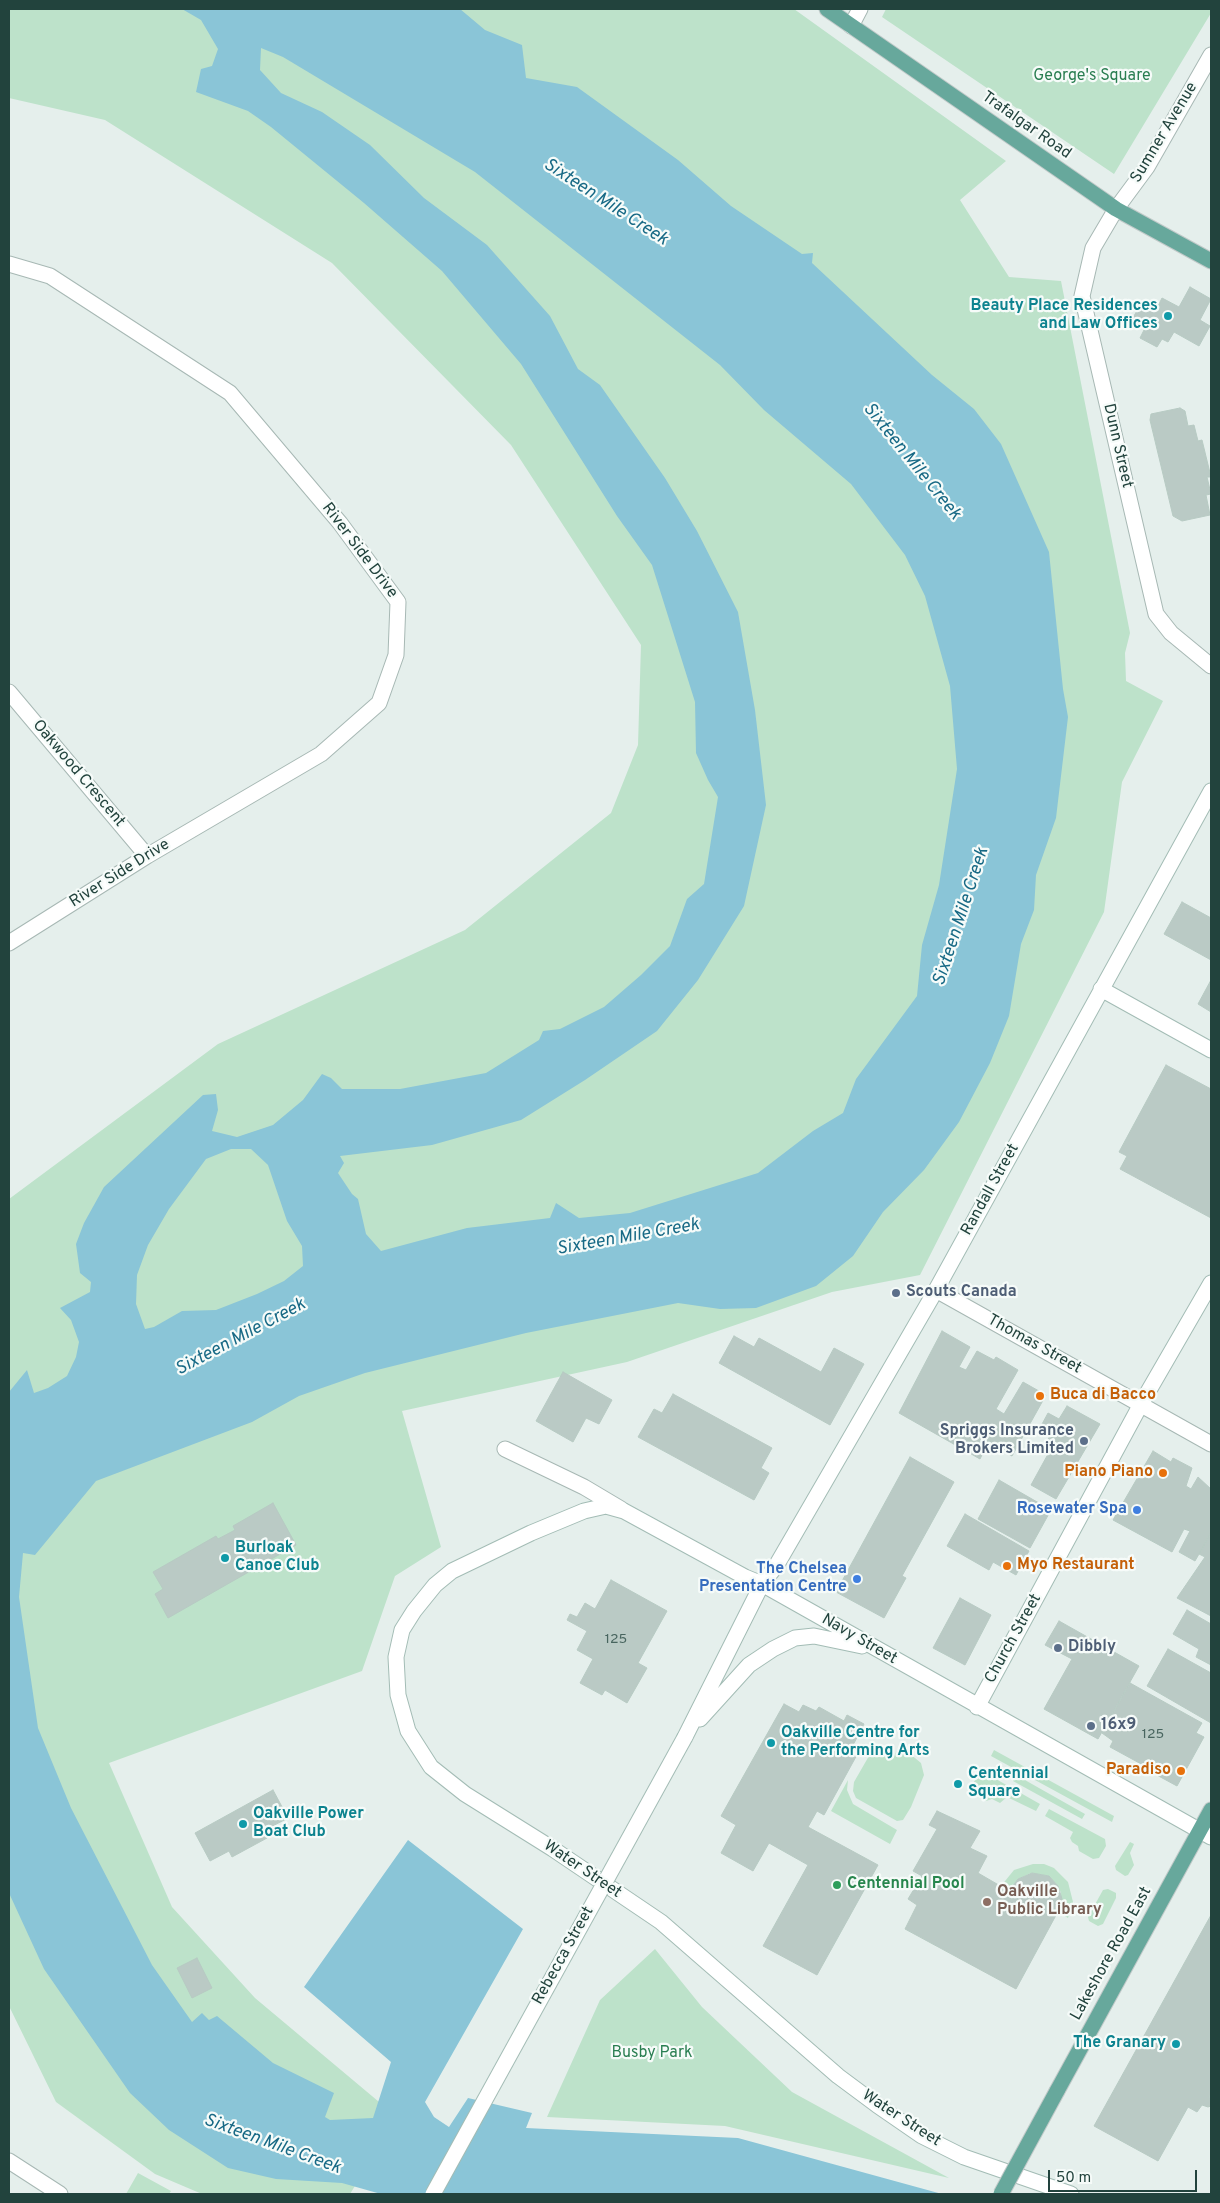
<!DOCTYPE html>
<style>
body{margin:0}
#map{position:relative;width:1220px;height:2203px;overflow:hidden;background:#e5efec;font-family:Overpass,sans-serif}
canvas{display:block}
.frame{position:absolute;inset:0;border:10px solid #22433d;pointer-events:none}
.scale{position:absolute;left:1048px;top:2170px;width:149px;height:22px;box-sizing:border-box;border:2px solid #22433d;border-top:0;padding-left:6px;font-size:15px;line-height:18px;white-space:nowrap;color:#22433d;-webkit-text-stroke:4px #f6fbf9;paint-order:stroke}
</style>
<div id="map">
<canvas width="1220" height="2203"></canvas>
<div class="frame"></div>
<div class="scale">50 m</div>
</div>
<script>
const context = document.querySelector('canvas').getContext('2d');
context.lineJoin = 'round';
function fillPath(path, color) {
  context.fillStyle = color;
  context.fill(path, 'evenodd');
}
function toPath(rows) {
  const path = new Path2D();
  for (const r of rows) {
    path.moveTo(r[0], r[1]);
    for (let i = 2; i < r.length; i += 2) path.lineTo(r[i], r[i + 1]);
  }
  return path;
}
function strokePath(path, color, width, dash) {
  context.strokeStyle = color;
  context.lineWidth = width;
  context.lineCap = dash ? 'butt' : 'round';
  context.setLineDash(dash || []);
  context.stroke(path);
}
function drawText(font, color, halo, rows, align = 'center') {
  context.font = font + ' Overpass,sans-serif';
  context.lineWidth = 4.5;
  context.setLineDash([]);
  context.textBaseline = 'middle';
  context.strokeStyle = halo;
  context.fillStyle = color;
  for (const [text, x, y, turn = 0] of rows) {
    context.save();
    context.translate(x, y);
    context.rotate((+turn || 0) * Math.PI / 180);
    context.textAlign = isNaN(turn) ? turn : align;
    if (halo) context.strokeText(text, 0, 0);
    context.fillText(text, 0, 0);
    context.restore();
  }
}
fillPath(toPath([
 [9,9,794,9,1006,161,960,200,1009,277,1061,281,1130,633,1125,653,1126,681,1163,701,1122,782,1104,912,920,1275,832,1292,627,1362,402,1411,441,1547,395,1576,362,1671,109,1763,172,1907,255,1998,397,2117,350,2194,202,2194,155,2174,56,2102,9,2006,9,1199,218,1044,465,930,611,813,638,745,641,645,511,445,332,263,105,120,9,98],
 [886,9,1211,9,1211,13,1114,174,882,17],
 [903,1748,921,1763,924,1775,911,1807,903,1820,897,1821,856,1798,853,1791,854,1782,873,1749,888,1757,894,1756,898,1749],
 [994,1750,1114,1816,1112,1822,991,1756],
 [980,1770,1040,1804,1036,1811,1007,1797,1000,1803,992,1799,986,1801,972,1792,972,1786],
 [1016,1775,1085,1814,1082,1819,1013,1781],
 [848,1780,847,1790,853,1804,897,1830,890,1844,831,1811],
 [1049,1809,1105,1839,1106,1846,1099,1858,1093,1859,1079,1851,1078,1846,1072,1842,1070,1838,1073,1832,1045,1816],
 [1130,1842,1134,1844,1130,1853,1134,1865,1128,1875,1125,1876,1116,1870,1115,1866],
 [1033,1864,1044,1864,1054,1868,1068,1882,1073,1902,1068,1918,1058,1912,1061,1906,1061,1893,1058,1886,1049,1876,1031,1873,1018,1879,1009,1891,1001,1886,1014,1870],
 [1108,1889,1116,1893,1116,1898,1103,1924,1098,1926,1089,1921,1088,1917,1103,1890],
 [655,1949,702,2007,792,2092,949,2178,725,2126,547,2117,600,2000],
 [138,2173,171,2191,169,2194,126,2194]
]), '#bde2ca');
fillPath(toPath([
 [182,9,460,9,485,30,522,45,526,78,577,87,678,160,731,206,802,254,813,253,812,263,932,375,974,409,1001,444,1049,552,1063,689,1068,717,1056,818,1036,875,1034,910,1021,944,1009,1016,990,1063,959,1122,924,1170,883,1212,853,1256,816,1286,756,1308,720,1309,678,1303,526,1333,365,1373,299,1396,252,1422,96,1481,35,1555,23,1553,19,1597,38,1728,71,1808,152,1965,192,2022,202,2013,209,2020,217,2016,273,2063,334,2093,325,2117,330,2120,373,2118,391,2062,304,1987,408,1840,523,1929,425,2102,434,2117,449,2127,468,2098,532,2113,526,2128,738,2138,942,2194,381,2194,342,2183,276,2179,228,2168,169,2130,130,2093,44,1969,9,1893,9,1392,27,1370,34,1393,48,1388,67,1376,76,1357,79,1342,71,1320,60,1308,90,1292,91,1282,80,1273,76,1244,84,1223,104,1187,203,1095,216,1094,218,1110,212,1131,237,1137,273,1125,303,1100,322,1074,331,1078,342,1089,400,1089,486,1073,539,1040,543,1031,560,1029,604,1007,641,975,670,946,687,899,704,884,718,797,708,780,696,753,695,702,652,565,617,516,521,364,442,271,364,203,271,127,248,111,196,92,201,69,212,66,218,49,201,20],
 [261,48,283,57,475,172,720,365,764,410,851,484,905,555,925,596,950,686,957,769,939,885,922,945,917,996,856,1079,843,1113,813,1131,758,1173,630,1213,579,1218,556,1203,550,1218,467,1228,381,1251,366,1234,358,1199,352,1194,338,1173,344,1163,340,1156,432,1145,521,1120,585,1080,657,1031,698,980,744,906,766,805,755,710,738,612,697,531,665,478,600,385,578,369,550,316,487,245,424,198,370,145,322,112,281,93,260,70],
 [231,1149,251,1149,268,1165,287,1221,302,1246,303,1266,284,1281,257,1294,216,1310,182,1311,154,1327,145,1329,136,1304,137,1275,148,1245,169,1209,206,1159]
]), '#8ac5d7');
const building = toPath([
 [1190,287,1211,299,1200,320,1210,326,1199,346,1174,332,1168,342,1162,339,1157,347,1140,338,1145,328,1131,321,1141,304,1155,312,1162,298,1179,307,1190,287],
 [1180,408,1185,411,1188,426,1194,425,1198,441,1202,440,1211,477,1207,477,1211,494,1206,495,1210,515,1182,521,1173,516,1150,420,1151,414,1180,408],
 [1182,902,1211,918,1211,960,1164,934,1182,902],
 [1211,980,1211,1012,1198,1004,1211,980],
 [1166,1065,1211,1089,1211,1218,1120,1169,1127,1156,1119,1152,1166,1065],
 [942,1331,970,1347,959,1367,966,1370,977,1351,994,1360,996,1357,1018,1370,996,1409,1004,1414,1023,1382,1046,1395,1012,1456,988,1443,980,1459,899,1413,942,1331],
 [734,1336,754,1347,759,1338,821,1372,834,1348,864,1364,830,1425,719,1363,734,1336],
 [563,1372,612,1400,599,1424,586,1418,573,1442,536,1421,563,1372],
 [673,1394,772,1448,761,1468,769,1473,754,1500,638,1437,654,1409,662,1413,673,1394],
 [1067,1406,1100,1424,1056,1499,1031,1485,1053,1445,1047,1441,1052,1432,1041,1426,1048,1413,1059,1419,1067,1406],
 [1153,1451,1171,1462,1173,1458,1192,1468,1186,1486,1191,1489,1198,1477,1211,1489,1211,1533,1195,1561,1179,1552,1190,1531,1184,1529,1172,1552,1113,1520,1153,1451],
 [910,1457,954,1482,902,1576,906,1578,884,1618,836,1592,910,1457],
 [999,1480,1051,1510,1030,1548,978,1519,999,1480],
 [273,1503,296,1545,168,1618,155,1594,163,1589,153,1572,216,1536,218,1539,235,1530,233,1526,273,1503],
 [965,1514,1029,1551,1016,1575,993,1562,989,1570,947,1546,965,1514],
 [1211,1532,1211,1616,1177,1598,1205,1557,1199,1554,1211,1532],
 [611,1580,667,1611,638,1663,647,1668,627,1703,605,1690,602,1695,580,1683,593,1659,577,1650,587,1631,567,1620,570,1614,577,1617,585,1603,595,1609,611,1580],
 [960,1598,991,1615,965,1665,933,1648,960,1598],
 [1187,1610,1211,1624,1211,1665,1196,1657,1199,1649,1173,1634,1187,1610],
 [1059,1621,1139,1666,1098,1739,1044,1709,1072,1659,1045,1645,1059,1621],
 [1168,1649,1211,1673,1211,1723,1147,1686,1168,1649],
 [1130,1683,1202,1723,1196,1733,1204,1737,1177,1786,1153,1773,1157,1767,1145,1761,1143,1765,1110,1747,1113,1741,1102,1733,1130,1683],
 [784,1704,799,1712,803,1705,816,1711,819,1707,844,1721,847,1715,864,1724,851,1749,858,1753,824,1815,817,1811,808,1827,878,1865,817,1975,763,1946,808,1865,769,1843,753,1871,721,1853,736,1825,721,1816,784,1704],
 [273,1790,288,1818,263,1831,267,1838,232,1857,229,1851,210,1861,195,1833,273,1790],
 [937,1811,980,1831,970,1848,987,1856,978,1873,1009,1891,1018,1879,1032,1873,1049,1876,1058,1886,1062,1899,1061,1906,1016,1989,905,1929,917,1905,908,1899,922,1876,913,1871,937,1829,929,1825,937,1811],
 [1211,1915,1211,2094,1209,2097,1211,2098,1211,2106,1208,2107,1202,2105,1197,2112,1188,2107,1158,2161,1094,2126,1211,1915],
 [197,1958,212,1988,192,1998,177,1968,197,1958]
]);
fillPath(building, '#bacac5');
strokePath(building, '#b7cac3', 1);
const street = toPath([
 [851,26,860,9],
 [1211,55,1147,167,1116,209,1093,248,1082,296,1156,614,1171,633,1211,666],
 [9,264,50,276,230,393,340,523,398,602,396,655,379,703,321,754,147,856,9,943],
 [9,692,147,856],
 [936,1290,1211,1444],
 [505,1449,584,1487,621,1509],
 [9,2161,60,2194]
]);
const secondary = toPath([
 [1101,989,1211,1050],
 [977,1707,1141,1404,1211,1283],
 [700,1719,749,1665,773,1649,795,1638,814,1636,862,1646],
 [685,1737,762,1584,776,1566,936,1290,1211,791],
 [1071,2194,964,2157,922,2136,877,2105,838,2076,661,1922,553,1849,465,1794,431,1767,408,1731,398,1695,396,1657,402,1630,414,1611,435,1585,452,1571,531,1533,584,1511,606,1506,624,1511,745,1577,762,1584,1211,1837]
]);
const primary = toPath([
 [827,9,1116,209,1211,261],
 [1057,2091,1211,1810]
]);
strokePath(street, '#a7b8b4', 17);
strokePath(secondary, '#a3bcb5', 17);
strokePath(primary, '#c1cac9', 17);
strokePath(street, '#fff', 15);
strokePath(secondary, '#fff', 15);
strokePath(primary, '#67a89c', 15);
const secondaryBridge = toPath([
 [433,2194,685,1737]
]);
const primaryBridge = toPath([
 [1001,2194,1057,2091]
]);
strokePath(secondaryBridge, '#a3bcb5', 17, []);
strokePath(primaryBridge, '#c1cac9', 17, []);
strokePath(secondaryBridge, '#fff', 15);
strokePath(primaryBridge, '#67a89c', 15);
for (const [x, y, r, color] of [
 [1168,316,5,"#0f9aa8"],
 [896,1293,5,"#5c6f8a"],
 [1040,1396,5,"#e8710a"],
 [1084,1441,5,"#5c6f8a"],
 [1163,1473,5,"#e8710a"],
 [1137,1510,5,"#3f7fe0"],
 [225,1558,5,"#0f9aa8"],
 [1007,1566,5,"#e8710a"],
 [857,1579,5,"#3f7fe0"],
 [1058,1648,5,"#5c6f8a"],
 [1091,1726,5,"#5c6f8a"],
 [771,1743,5,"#0f9aa8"],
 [1181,1771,5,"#e8710a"],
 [958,1784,5,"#0f9aa8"],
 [243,1824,5,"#0f9aa8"],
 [837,1885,5,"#2e9e5b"],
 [987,1902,5,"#8d6e63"],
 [1176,2044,5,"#0f9aa8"]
]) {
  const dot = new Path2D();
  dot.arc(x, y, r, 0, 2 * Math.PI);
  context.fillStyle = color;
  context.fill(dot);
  strokePath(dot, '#f6fbf9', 2);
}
drawText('14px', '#48655f', null, [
 ["125",616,1640],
 ["125",1153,1735]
]);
drawText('16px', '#297e51', '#f6fbf9', [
 ["George's Square",1092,77],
 ["Busby Park",652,2054]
]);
drawText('16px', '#22433d', '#f6fbf9', [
 ["Trafalgar Road",1026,126,35],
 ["Sumner Avenue",1165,133,-59],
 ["Dunn Street",1117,446,77],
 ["River Side Drive",359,551,53],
 ["Oakwood Crescent",78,774,50],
 ["River Side Drive",120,874,-32],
 ["Randall Street",991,1190,-61],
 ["Thomas Street",1034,1345,29],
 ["Church Street",1014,1639,-61],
 ["Navy Street",859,1640,30],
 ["Water Street",582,1870,34],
 ["Lakeshore Road East",1112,1954,-61],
 ["Rebecca Street",564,1956,-61],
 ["Water Street",901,2119,33]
]);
drawText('bold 16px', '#0d838f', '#f6fbf9', [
 ["Beauty Place Residences",1158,307,"right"],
 ["and Law Offices",1158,325,"right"],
 ["Burloak",235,1549],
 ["Canoe Club",235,1567],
 ["Oakville Centre for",781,1734],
 ["the Performing Arts",781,1752],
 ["Centennial",968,1775],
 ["Square",968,1793],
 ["Oakville Power",253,1815],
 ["Boat Club",253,1833],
 ["The Granary",1166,2044,"right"]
], 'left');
drawText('bold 16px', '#4e5e75', '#f6fbf9', [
 ["Scouts Canada",906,1293],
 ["Spriggs Insurance",1074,1432,"right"],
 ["Brokers Limited",1074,1450,"right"],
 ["Dibbly",1068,1648],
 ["16x9",1101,1726]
], 'left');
drawText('bold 16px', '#c56008', '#f6fbf9', [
 ["Buca di Bacco",1050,1396],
 ["Piano Piano",1153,1473,"right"],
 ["Myo Restaurant",1017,1566],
 ["Paradiso",1171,1771,"right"]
], 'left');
drawText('bold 16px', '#366cbe', '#f6fbf9', [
 ["Rosewater Spa",1127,1510],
 ["The Chelsea",847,1570],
 ["Presentation Centre",847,1588]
], 'right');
drawText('bold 16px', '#27864d', '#f6fbf9', [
 ["Centennial Pool",847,1885]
], 'left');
drawText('bold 16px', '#785e54', '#f6fbf9', [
 ["Oakville",997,1893],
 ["Public Library",997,1911]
], 'left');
drawText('italic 18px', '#176985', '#f6fbf9', [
 ["Sixteen Mile Creek",605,203,33],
 ["Sixteen Mile Creek",911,462,51],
 ["Sixteen Mile Creek",962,917,-72],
 ["Sixteen Mile Creek",628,1238,-10],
 ["Sixteen Mile Creek",241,1338,-28],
 ["Sixteen Mile Creek",272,2145,20]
]);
</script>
